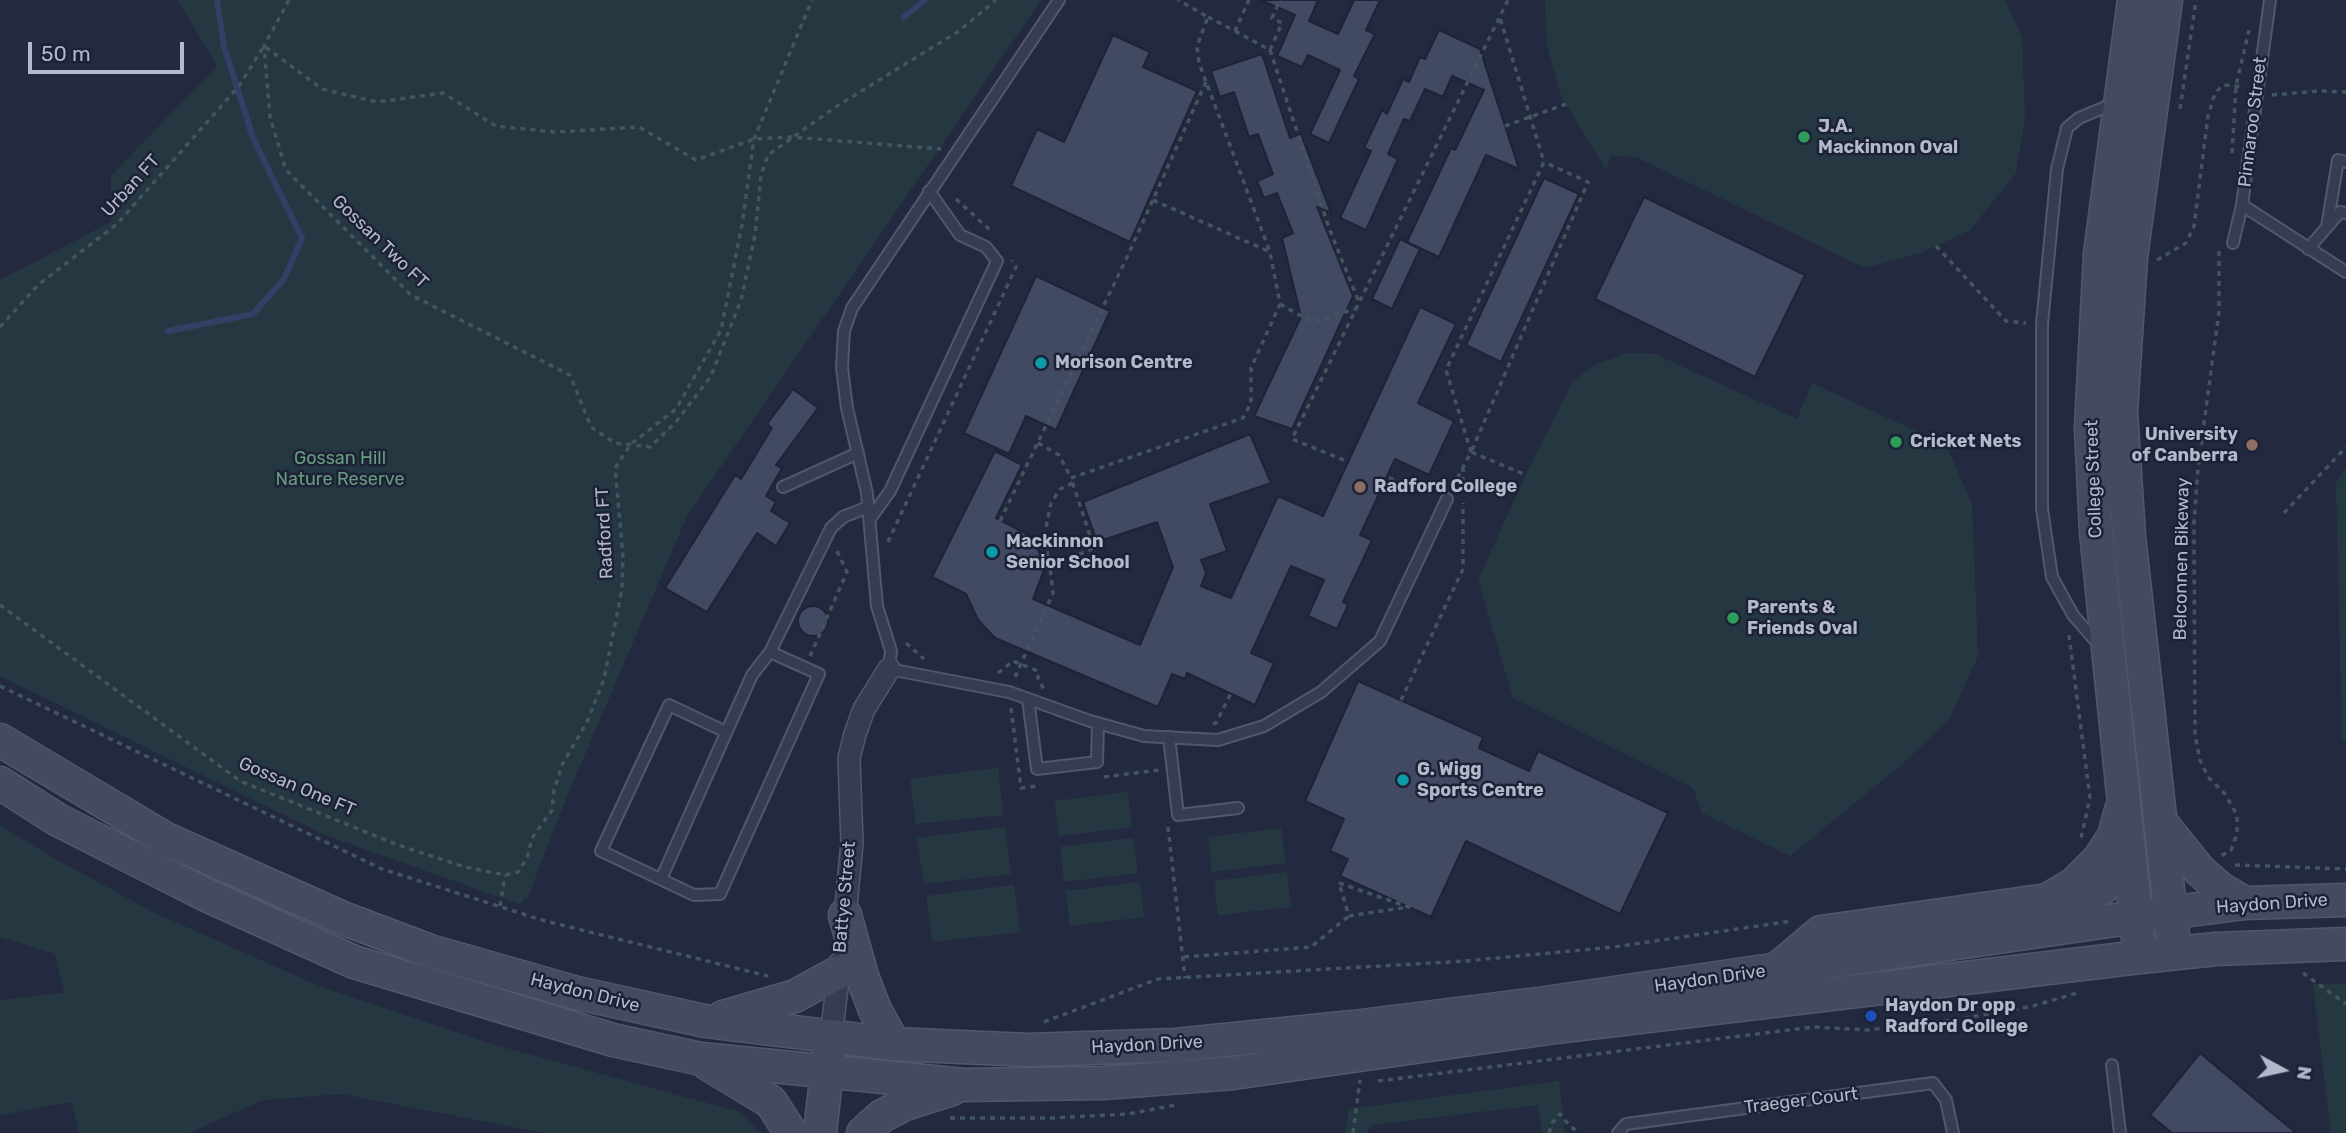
<!DOCTYPE html>
<style>
body{margin:0}
#map{position:relative;width:2346px;height:1133px;overflow:hidden;background:#232a40;font-family:Rubik,sans-serif}
canvas{display:block}
.north{position:absolute;left:2248px;top:1035px;width:70px;height:70px;-webkit-text-stroke:5px #1c2135;paint-order:stroke;rotate:98deg;font-size:19px;font-weight:700;line-height:28px;text-align:center;color:#b4b8cb}
.north::after{content:'';display:block;margin:auto;width:24px;height:32px;background:#b4b8cb;clip-path:polygon(50% 0,100% 100%,50% 72%,0 100%)}
.scale{position:absolute;left:28px;top:42px;width:156px;height:32px;box-sizing:border-box;border:4px solid #b4b8cb;border-top:0;padding-left:9px;font-size:21px;line-height:24px;white-space:nowrap;color:#b4b8cb;-webkit-text-stroke:5px #1c2135;paint-order:stroke}
</style>
<div id="map">
<canvas width="2346" height="1133"></canvas>
<div class="north">N</div>
<div class="scale">50 m</div>
</div>
<script>
const context = document.querySelector('canvas').getContext('2d');
context.lineJoin = 'round';
function fillPath(path, color) {
  context.fillStyle = color;
  context.fill(path, 'evenodd');
}
function toPath(rows) {
  const path = new Path2D();
  for (const r of rows) {
    if (r.length === 3) {
      path.moveTo(r[0] + r[2], r[1]);
      path.arc(r[0], r[1], r[2], 0, 2 * Math.PI);
      continue;
    }
    path.moveTo(r[0], r[1]);
    for (let i = 2; i < r.length; i += 2) path.lineTo(r[i], r[i + 1]);
  }
  return path;
}
function strokePath(path, color, width, dash) {
  context.strokeStyle = color;
  context.lineWidth = width;
  context.lineCap = dash ? 'butt' : 'round';
  context.setLineDash(dash || []);
  context.stroke(path);
}
function drawText(font, color, halo, rows, align = 'center') {
  context.font = font + ' Rubik,sans-serif';
  context.lineWidth = 5;
  context.setLineDash([]);
  context.textBaseline = 'middle';
  context.strokeStyle = halo;
  context.fillStyle = color;
  for (const [text, x, y, turn = 0] of rows) {
    context.save();
    context.translate(x, y);
    context.rotate((+turn || 0) * Math.PI / 180);
    context.textAlign = isNaN(turn) ? turn : align;
    if (halo) context.strokeText(text, 0, 0);
    context.fillText(text, 0, 0);
    context.restore();
  }
}
fillPath(toPath([
 [178,0,1041,0,687,516,568,794,527,899,524,898,521,905,325,835,0,676,0,280,111,222,111,176,217,66],
 [1545,0,2005,0,2022,37,2025,118,2016,173,1970,230,1923,252,1865,268,1636,157,1611,156,1606,170,1562,98,1547,47],
 [1629,353,1655,354,1797,419,1812,383,1946,445,1972,504,1978,656,1949,720,1900,766,1790,856,1702,813,1693,788,1513,698,1478,580,1528,470,1573,381,1598,363],
 [2346,467,2346,741,2342,741,2336,483],
 [998,768,1003,815,916,824,910,779],
 [1128,792,1132,827,1059,836,1054,801],
 [0,825,55,859,157,914,319,986,488,1043,740,1112,760,1133,544,1133,342,1094,263,1100,189,1133,79,1133,72,1102,0,1115,0,1000,64,993,55,954,0,937],
 [1005,827,1011,874,924,884,917,838],
 [1281,828,1286,863,1212,872,1208,837],
 [1133,838,1138,873,1064,882,1060,847],
 [1287,872,1291,907,1218,915,1214,881],
 [1140,882,1144,917,1070,926,1066,891],
 [1014,885,1020,932,933,942,926,896],
 [2313,984,2346,984,2346,1133,2331,1133],
 [1559,1081,1565,1133,1542,1133,1538,1105,1372,1125,1366,1133,1345,1133,1349,1109]
]), '#253841');
strokePath(toPath([
 [904,17,925,0],
 [168,331,253,314,284,279,302,238,253,138,224,46,217,0]
]), '#343f66', 6);
const building = toPath([
 [1261,0,1318,0,1309,21,1338,34,1354,0,1380,0,1366,30,1375,34,1354,76,1359,79,1329,143,1310,134,1340,70,1308,55,1302,67,1277,56,1295,15,1261,0],
 [1439,30,1480,49,1519,169,1486,155,1439,257,1407,242,1451,148,1455,150,1484,90,1452,76,1443,97,1425,89,1410,121,1404,119,1388,154,1398,159,1366,230,1340,218,1371,151,1364,148,1382,110,1387,114,1403,79,1409,82,1420,57,1425,59,1439,30],
 [1113,35,1150,52,1143,67,1197,91,1130,242,1011,186,1037,129,1064,142,1113,35],
 [1262,54,1290,138,1301,134,1331,213,1317,207,1353,296,1292,429,1254,416,1301,317,1282,238,1293,233,1277,193,1264,198,1257,181,1273,174,1258,134,1249,137,1234,92,1220,97,1211,71,1262,54],
 [1544,178,1579,194,1501,362,1466,345,1544,178],
 [1644,197,1805,275,1755,377,1595,299,1644,197],
 [1400,239,1420,249,1392,309,1372,299,1400,239],
 [1036,276,1110,311,1056,430,1026,416,1009,454,964,433,1036,276],
 [1420,307,1456,324,1418,403,1454,421,1429,475,1395,459,1360,535,1372,540,1343,602,1348,605,1337,629,1308,616,1324,580,1291,566,1251,653,1274,663,1255,705,1187,673,1185,679,1172,674,1158,707,995,638,978,620,966,594,932,577,995,451,1022,465,996,518,1033,537,1045,567,1033,599,1140,645,1173,567,1157,522,1097,542,1083,502,1250,434,1271,483,1210,504,1227,551,1201,560,1206,573,1201,586,1231,598,1278,496,1323,516,1420,307],
 [793,389,818,408,776,465,782,468,766,496,776,502,771,511,790,523,776,546,757,533,707,612,665,588,735,475,741,479,772,428,767,424,793,389],
 [813,621,15],
 [1358,681,1483,737,1479,748,1529,771,1538,751,1668,813,1620,914,1466,841,1431,917,1340,876,1348,859,1330,851,1344,819,1305,801,1358,681],
 [2200,1053,2296,1133,2172,1133,2150,1115,2200,1053]
]);
fillPath(building, '#424962');
strokePath(building, '#1e2337', 2);
const lane = toPath([
 [1059,0,852,308,844,331,842,368,847,408,867,493,877,606,891,651,889,669,1009,692,1090,721,1144,736,1218,740,1264,726,1321,692,1380,641,1447,499],
 [2242,205,2346,272],
 [2327,227,2338,160,2346,162],
 [2233,243,2242,205,2270,0],
 [2308,249,2340,212,2346,213],
 [783,487,858,453],
 [870,519,890,491,997,261,986,247,960,235,929,191],
 [2099,645,2073,615,2052,577,2042,509,2042,324,2057,169,2067,128,2079,118,2115,103],
 [1028,699,1037,769,1097,762,1098,723],
 [726,732,669,705,601,851,694,895,720,894,819,674,770,652],
 [1169,737,1178,815,1238,808],
 [661,879,752,675,770,652,831,528,843,517,868,507],
 [2112,1065,2120,1133],
 [1618,1133,1626,1124,1933,1083,1946,1100,1953,1133]
]);
const street = toPath([
 [844,927,852,843,849,758,855,734,864,709,889,669],
 [831,1037,840,963]
]);
const secondary = toPath([
 [2134,0,2100,254,2091,428,2096,532,2138,939],
 [2166,0,2131,257,2121,412,2129,536,2173,935],
 [0,740,166,839,345,919,430,951,577,993,705,1021,894,1044,1029,1050,1175,1045,1353,1027,1545,1003,2136,917,2245,903,2346,900],
 [0,783,58,820,204,894,354,962,613,1040,701,1059,964,1085,1103,1083,1233,1073,1549,1028,2140,957,2216,949,2346,944],
 [2160,821,2200,871,2221,889,2245,903],
 [2061,907,2102,888,2119,875,2129,857],
 [845,915,862,976,875,1010,894,1044],
 [1777,969,1821,932,2047,900,2074,884,2099,859,2114,836,2121,810],
 [723,1017,795,996,839,972],
 [708,1064,771,1102,791,1133],
 [820,1133,829,1052],
 [863,1133,882,1116,905,1104,952,1089]
]);
strokePath(lane, '#52576b', 14);
strokePath(street, '#52576b', 24);
strokePath(secondary, '#52576b', 35);
strokePath(toPath([
 [289,0,264,46,270,117,286,170,411,295,570,375,591,427,615,443,650,447,676,422,711,376,741,300,755,235,761,175,768,155,834,108,959,31,996,0],
 [1208,17,1235,31,1249,0],
 [1235,31,1270,50,1282,23,1272,18,1280,0],
 [1270,50,1329,228,1359,302],
 [2272,95,2319,91,2346,92],
 [2180,109,2196,0],
 [1505,126,1566,104],
 [2232,153,2236,86,2249,30],
 [956,199,992,232],
 [1153,200,1270,252],
 [1936,246,2006,321,2026,323],
 [2219,251,2219,312,2198,468,2194,523,2195,735,2200,760,2208,777,2225,794,2237,815,2237,834,2231,850,2221,856],
 [2157,260,2186,243,2194,226,2208,116,2215,93,2223,85,2244,87],
 [1280,304,1312,322,1355,309],
 [0,327,38,285,117,224,239,86,264,46,322,89,377,102,443,93,496,126,556,132,639,127,696,160,754,139,790,137,941,149],
 [1038,443,1059,455,1071,478],
 [1472,450,1588,182,1544,162],
 [1471,452,1446,370,1544,162,1500,18],
 [1344,460,1292,439,1508,0],
 [1463,467,1463,495],
 [1389,478,1433,494],
 [1453,487,1471,452,1526,475],
 [2284,513,2346,447],
 [1000,521,1129,253,1206,82],
 [888,542,1016,267,1012,260],
 [1050,566,1044,537,1051,503,1060,489,1073,483],
 [0,605,240,781,398,845,465,867,505,875,518,872,527,858,532,838,552,810,554,790,562,765,587,722,604,679,622,589,623,555,615,468,631,444,676,409,721,330,742,225,754,139,812,0],
 [2069,635,2090,798,2081,838],
 [906,643,924,659],
 [810,656,847,572,837,551],
 [998,673,1013,661,1038,671,1038,679,1044,689],
 [1015,677,1053,593,1050,567,1094,548,1071,478,1243,418,1251,403,1251,368,1280,304,1270,252,1199,63,1197,46,1208,17,1178,0],
 [0,686,382,869,545,921,768,976],
 [1401,700,1463,569,1463,503],
 [1011,708,1021,788,1038,786],
 [1213,724,1216,723,1231,693],
 [1104,777,1159,770],
 [1168,827,1185,978],
 [2235,865,2346,869],
 [1339,883,1409,907,1349,916,1339,883],
 [500,906,505,875],
 [1184,957,1311,947,1349,916],
 [2303,973,2346,1004],
 [1044,1022,1158,979,1465,961,1614,947,1792,921],
 [1378,1081,1813,1027,1867,1030,1954,1020,2033,1006,2080,992],
 [950,1118,1053,1118,1128,1114,1176,1105],
 [1353,1133,1360,1080],
 [1549,1133,1552,1123,1560,1114,1569,1125,1579,1133]
]), '#43555e', 3.5, [5, 5]);
strokePath(lane, '#373d50', 10);
strokePath(street, '#373d50', 21);
strokePath(secondary, '#454a63', 32);
for (const [x, y, r, color] of [
 [1804,137,7,"#2e9e5b"],
 [1041,363,7,"#0f9aa8"],
 [1896,442,7,"#2e9e5b"],
 [2252,445,7,"#8d6e63"],
 [1360,487,7,"#8d6e63"],
 [992,552,7,"#0f9aa8"],
 [1733,618,7,"#2e9e5b"],
 [1403,780,7,"#0f9aa8"],
 [1871,1016,7,"#1a4fb4"]
]) {
  const dot = new Path2D();
  dot.arc(x, y, r, 0, 2 * Math.PI);
  context.fillStyle = color;
  context.fill(dot);
  strokePath(dot, '#1c2135', 2.5);
}
drawText('18px', '#b4b8cb', '#1c2135', [
 ["Pinnaroo Street",2253,122,-83],
 ["Urban FT",131,186,-48],
 ["Gossan Two FT",380,242,44],
 ["College Street",2094,479,-92],
 ["Radford FT",605,533,-93],
 ["Belconnen Bikeway",2182,559,-89],
 ["Gossan One FT",297,787,23],
 ["Battye Street",845,897,-85],
 ["Haydon Drive",2272,904,-4],
 ["Haydon Drive",1710,979,-8],
 ["Haydon Drive",585,993,14],
 ["Haydon Drive",1147,1045,-3],
 ["Traeger Court",1801,1101,-7]
]);
drawText('bold 18px', '#b4b8cb', '#1c2135', [
 ["J.A.",1818,127],
 ["Mackinnon Oval",1818,148],
 ["Morison Centre",1055,363],
 ["University",2238,435,"right"],
 ["of Canberra",2238,456,"right"],
 ["Cricket Nets",1910,442],
 ["Radford College",1374,487],
 ["Mackinnon",1006,542],
 ["Senior School",1006,563],
 ["Parents &",1747,608],
 ["Friends Oval",1747,629],
 ["G. Wigg",1417,770],
 ["Sports Centre",1417,791],
 ["Haydon Dr opp",1885,1006],
 ["Radford College",1885,1027]
], 'left');
drawText('18px', '#699d80', '#1c2135', [
 ["Gossan Hill",340,459],
 ["Nature Reserve",340,480]
]);
</script>
